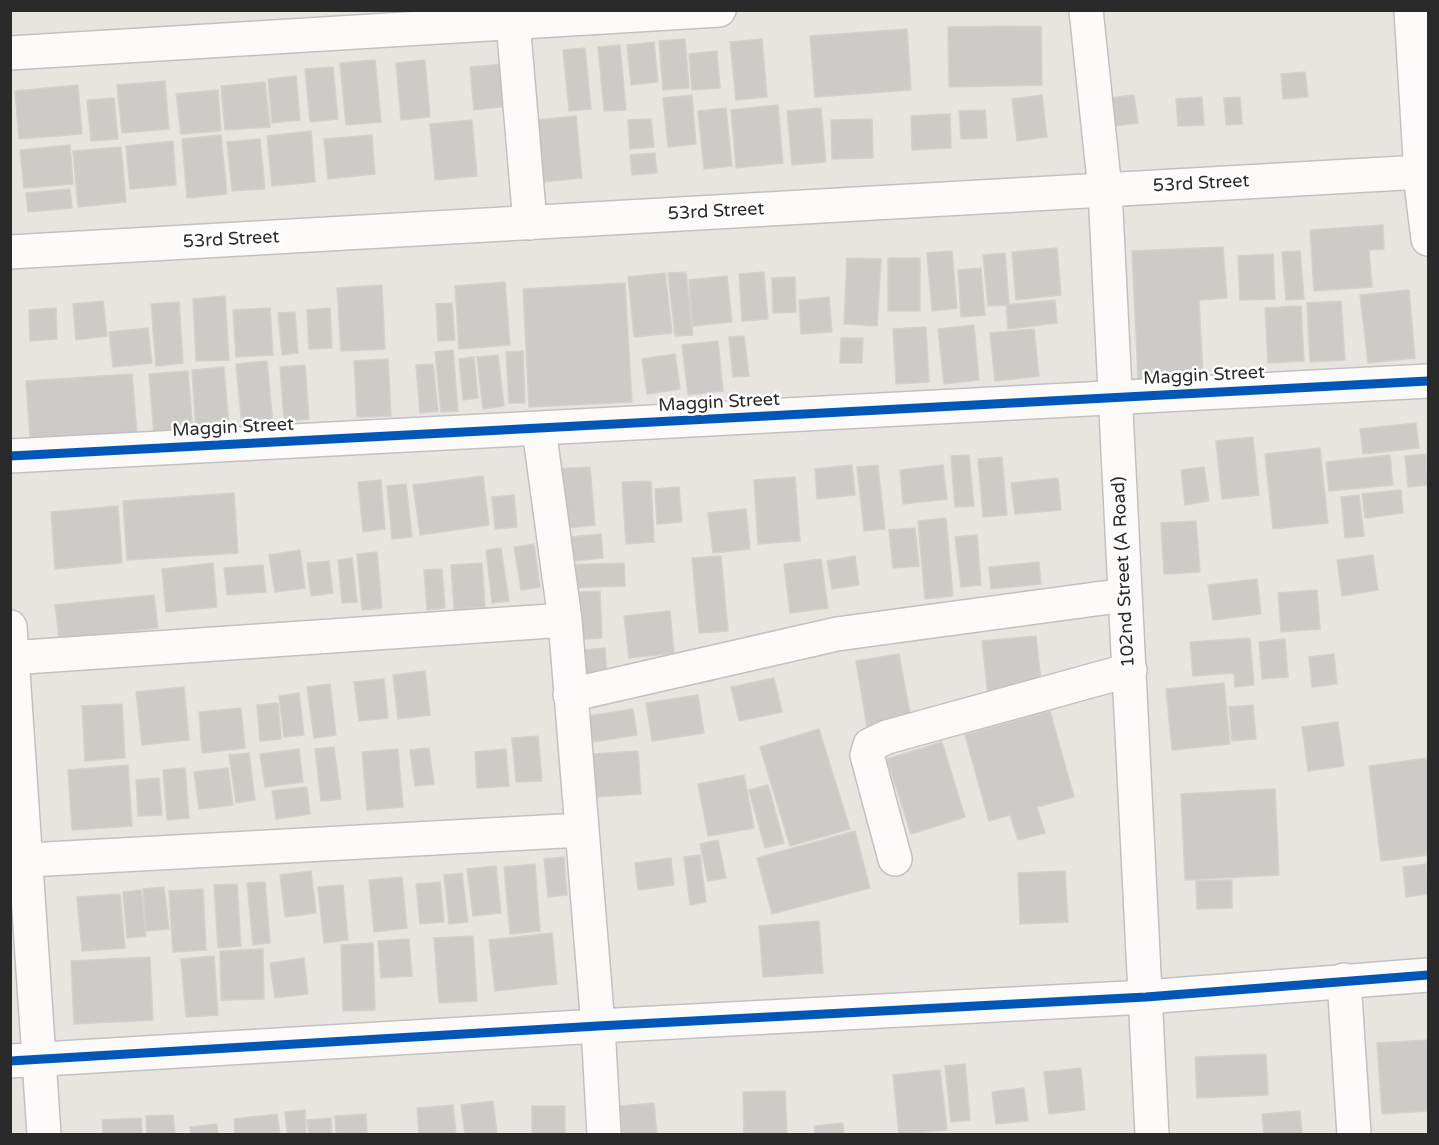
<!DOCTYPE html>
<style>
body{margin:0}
#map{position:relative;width:1439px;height:1145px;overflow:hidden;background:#e8e5e0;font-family:"Varela Round",sans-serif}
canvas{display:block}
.frame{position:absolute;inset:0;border:12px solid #2a2a2a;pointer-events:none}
</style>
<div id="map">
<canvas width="1439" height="1145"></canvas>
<div class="frame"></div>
</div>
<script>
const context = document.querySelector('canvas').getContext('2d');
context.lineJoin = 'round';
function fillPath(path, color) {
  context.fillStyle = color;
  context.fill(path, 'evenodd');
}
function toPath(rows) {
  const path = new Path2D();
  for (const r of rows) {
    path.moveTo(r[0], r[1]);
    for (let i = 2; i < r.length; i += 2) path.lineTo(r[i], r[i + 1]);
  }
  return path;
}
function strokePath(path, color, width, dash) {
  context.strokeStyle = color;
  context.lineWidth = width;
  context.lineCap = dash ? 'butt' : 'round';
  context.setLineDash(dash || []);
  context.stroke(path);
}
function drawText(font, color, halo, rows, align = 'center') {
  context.font = font + ' "Varela Round",sans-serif';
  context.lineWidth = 5;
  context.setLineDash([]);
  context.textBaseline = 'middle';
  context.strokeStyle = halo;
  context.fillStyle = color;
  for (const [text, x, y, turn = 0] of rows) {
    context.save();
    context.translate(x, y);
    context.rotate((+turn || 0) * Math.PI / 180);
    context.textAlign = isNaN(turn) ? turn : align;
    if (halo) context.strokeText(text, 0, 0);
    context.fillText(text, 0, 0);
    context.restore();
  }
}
const building = toPath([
 [1041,26,1042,85,949,87,948,27,1041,26],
 [907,29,911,90,815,97,810,36,907,29],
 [685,39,689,88,663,90,659,41,685,39],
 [762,39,767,97,736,100,730,42,762,39],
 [654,42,658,82,631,85,627,45,654,42],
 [620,45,626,110,604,111,598,47,620,45],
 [585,48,591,109,569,111,563,50,585,48],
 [717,51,720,88,692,90,689,54,717,51],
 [375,60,381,122,346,125,340,63,375,60],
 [425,60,430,117,401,120,396,63,425,60],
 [505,64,509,106,474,110,470,67,505,64],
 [333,67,338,119,310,122,305,69,333,67],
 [1305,72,1308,97,1283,99,1281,74,1305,72],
 [296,76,300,120,272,123,268,79,296,76],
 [165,81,169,129,122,133,117,85,165,81],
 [265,82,270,127,225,130,221,86,265,82],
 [78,85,82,134,19,139,15,91,78,85],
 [218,90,221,131,181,134,176,94,218,90],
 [692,95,696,144,668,147,663,98,692,95],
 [1042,95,1047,137,1017,141,1012,99,1042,95],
 [1134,95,1138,123,1114,126,1110,98,1134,95],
 [1202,97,1204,125,1178,126,1176,99,1202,97],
 [1240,97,1242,124,1226,125,1224,98,1240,97],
 [114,98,118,139,91,141,87,100,114,98],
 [778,105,783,163,736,168,731,110,778,105],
 [726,108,732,166,704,169,698,111,726,108],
 [821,108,826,162,792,165,787,111,821,108],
 [985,110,987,138,961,139,959,111,985,110],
 [950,114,951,148,912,150,911,116,950,114],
 [576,116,582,178,542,182,537,120,576,116],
 [651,119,654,147,630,149,628,120,651,119],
 [872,119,873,158,832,159,831,120,872,119],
 [472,120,477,176,435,180,430,124,472,120],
 [311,131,315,182,272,186,267,136,311,131],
 [221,135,227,194,187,198,182,139,221,135],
 [372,135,375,174,328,179,324,139,372,135],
 [260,139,265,189,232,191,227,142,260,139],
 [173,141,176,185,130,189,126,146,173,141],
 [70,145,73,184,24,188,20,150,70,145],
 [121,147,126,202,78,207,73,151,121,147],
 [655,153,657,173,632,175,630,155,655,153],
 [70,189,72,208,28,212,26,193,70,189],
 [1383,225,1384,249,1369,250,1372,287,1314,291,1310,230,1383,225],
 [1223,247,1227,298,1199,300,1203,376,1138,379,1132,251,1223,247],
 [1057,248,1061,295,1016,300,1012,252,1057,248],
 [952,251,957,308,932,311,927,253,952,251],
 [1300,251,1304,299,1286,300,1282,252,1300,251],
 [1005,253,1009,305,988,306,983,255,1005,253],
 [1273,254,1275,299,1240,300,1238,256,1273,254],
 [847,258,881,259,877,326,844,324,847,258],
 [888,258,920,258,920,311,888,311,888,258],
 [981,268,985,315,961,317,958,270,981,268],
 [686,272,693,335,675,336,668,273,686,272],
 [764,272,768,319,742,321,739,274,764,272],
 [665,273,672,333,634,337,628,277,665,273],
 [727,276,732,322,693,326,689,280,727,276],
 [795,277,796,312,773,313,772,278,795,277],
 [505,282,510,345,459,349,455,286,505,282],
 [625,283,632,402,529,407,523,289,625,283],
 [382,285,385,349,341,351,337,288,382,285],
 [1409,290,1415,358,1368,363,1360,295,1409,290],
 [225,296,229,360,196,361,193,299,225,296],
 [829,297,832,332,801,334,799,300,829,297],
 [1055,300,1057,323,1008,329,1006,305,1055,300],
 [103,301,107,336,76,340,73,304,103,301],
 [1341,301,1345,360,1310,362,1307,303,1341,301],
 [179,302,183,363,156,366,151,304,179,302],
 [452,303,455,340,438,341,436,304,452,303],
 [1301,306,1304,361,1268,363,1265,308,1301,306],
 [56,308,57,339,30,341,29,310,56,308],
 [270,308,273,355,236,357,233,310,270,308],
 [330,308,332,348,309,349,307,310,330,308],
 [295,312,298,353,282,355,278,313,295,312],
 [974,325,979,380,944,384,938,329,974,325],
 [926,327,929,382,896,384,893,329,926,327],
 [148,328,152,363,113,367,109,332,148,328],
 [1034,329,1039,376,995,381,990,333,1034,329],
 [744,336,749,376,733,377,729,337,744,336],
 [841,338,863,338,862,363,840,363,841,338],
 [718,341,723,391,688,395,682,345,718,341],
 [453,350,458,411,441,412,435,352,453,350],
 [523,351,525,403,509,403,506,352,523,351],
 [675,354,680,389,647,394,642,359,675,354],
 [498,355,504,406,483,409,477,357,498,355],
 [474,357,478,398,463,400,459,359,474,357],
 [388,359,391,416,357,417,354,361,388,359],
 [267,361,273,425,242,427,236,364,267,361],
 [433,364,438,411,420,413,416,365,433,364],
 [305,365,309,419,284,421,280,367,305,365],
 [224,367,229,428,196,431,192,370,224,367],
 [188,371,193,432,154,435,149,374,188,371],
 [132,374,138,443,31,452,26,381,132,374],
 [1416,423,1419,448,1363,454,1360,429,1416,423],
 [1253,437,1259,495,1222,499,1216,441,1253,437],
 [1320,448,1328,523,1273,529,1265,454,1320,448],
 [1426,454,1428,485,1408,487,1405,456,1426,454],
 [969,455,974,506,955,507,951,456,969,455],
 [1390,455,1393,485,1329,491,1326,462,1390,455],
 [1002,457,1007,515,983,517,978,459,1002,457],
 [852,465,855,495,817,499,815,469,852,465],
 [878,465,885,529,864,531,857,467,878,465],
 [943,465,947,499,903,504,900,470,943,465],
 [590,467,595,525,558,529,553,469,590,467],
 [1204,467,1209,501,1185,505,1181,470,1204,467],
 [483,476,489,525,420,535,413,485,483,476],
 [795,477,800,541,758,544,754,480,795,477],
 [1058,478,1061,510,1015,514,1011,483,1058,478],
 [381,480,385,529,363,532,358,482,381,480],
 [651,481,654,542,626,544,622,482,651,481],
 [406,484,412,537,392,539,387,486,406,484],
 [679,487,682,522,657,524,655,489,679,487],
 [1401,490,1403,513,1365,518,1362,494,1401,490],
 [234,493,238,553,127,560,123,501,234,493],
 [514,495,517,527,495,529,492,497,514,495],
 [1359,495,1364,536,1345,538,1341,497,1359,495],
 [118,506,122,563,55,569,51,512,118,506],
 [746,509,750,549,713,553,708,513,746,509],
 [946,518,953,596,925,599,918,521,946,518],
 [1196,521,1200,572,1164,574,1161,523,1196,521],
 [915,528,919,566,893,568,889,530,915,528],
 [601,534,603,558,564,562,561,538,601,534],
 [977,535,981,585,961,587,955,537,977,535],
 [534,544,540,587,521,590,514,547,534,544],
 [501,548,509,601,492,603,486,550,501,548],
 [300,550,305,588,275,592,269,555,300,550],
 [377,552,382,608,362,610,357,554,377,552],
 [1373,555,1378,590,1342,596,1337,560,1373,555],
 [721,556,728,631,699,633,692,558,721,556],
 [855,556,859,585,832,589,827,561,855,556],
 [352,558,357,602,342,603,338,560,352,558],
 [821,559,828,608,790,613,784,564,821,559],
 [329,561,333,593,311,596,307,563,329,561],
 [1039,562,1041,584,991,589,989,567,1039,562],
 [213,563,217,607,166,612,162,569,213,563],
 [482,563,485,607,454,609,451,565,482,563],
 [624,563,625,586,566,588,564,565,624,563],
 [263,565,266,592,227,595,224,568,263,565],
 [442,569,445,608,427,610,424,570,442,569],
 [1257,579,1261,614,1213,620,1208,585,1257,579],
 [1317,590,1320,629,1281,632,1278,593,1317,590],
 [600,591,602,638,569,640,566,593,600,591],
 [154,595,158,628,59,639,55,605,154,595],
 [670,611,674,653,629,658,624,616,670,611],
 [1036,636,1042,690,988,696,982,641,1036,636],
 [1250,638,1254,685,1235,687,1234,673,1193,676,1190,642,1250,638],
 [1285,639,1288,677,1262,679,1259,642,1285,639],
 [605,648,607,677,573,679,571,651,605,648],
 [899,654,911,719,867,727,856,661,899,654],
 [1334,654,1337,684,1312,687,1309,657,1334,654],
 [425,671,430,715,398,719,393,675,425,671],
 [774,678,782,712,739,721,731,687,774,678],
 [384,679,388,718,359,721,354,682,384,679],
 [1224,683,1230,744,1172,750,1166,689,1224,683],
 [330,684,336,735,314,738,307,687,330,684],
 [184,687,189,740,142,745,136,692,184,687],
 [299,693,304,735,284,737,279,696,299,693],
 [698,695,704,733,652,741,646,703,698,695],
 [278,703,281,739,260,741,257,705,278,703],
 [122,704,125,758,85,761,82,706,122,704],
 [1253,705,1256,739,1232,741,1229,707,1253,705],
 [241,708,245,748,202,753,199,712,241,708],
 [633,709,637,735,587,743,583,717,633,709],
 [1050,711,1074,797,1037,807,1045,833,1018,840,1010,815,989,821,965,735,1050,711],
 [1338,722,1344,766,1308,771,1302,727,1338,722],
 [819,729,850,829,790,846,760,747,819,729],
 [538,736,542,781,516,782,512,738,538,736],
 [942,742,965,817,911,834,887,759,942,742],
 [334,747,341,799,321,801,315,749,334,747],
 [429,748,434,784,415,786,410,750,429,748],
 [299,749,303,782,265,787,260,754,299,749],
 [398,749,403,807,367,810,362,752,398,749],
 [506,749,509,786,477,788,475,752,506,749],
 [638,751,641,794,581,798,578,755,638,751],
 [249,753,255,800,236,803,229,755,249,753],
 [1428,758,1428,855,1381,861,1369,766,1428,758],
 [128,765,132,826,72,830,68,770,128,765],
 [185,768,189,818,167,820,163,770,185,768],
 [228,768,233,805,199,809,194,772,228,768],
 [744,775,754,828,708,836,698,784,744,775],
 [159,778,162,815,138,816,136,780,159,778],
 [768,785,784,843,765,848,749,790,768,785],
 [307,787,310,814,276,819,272,791,307,787],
 [1275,789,1279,875,1185,880,1181,794,1275,789],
 [855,831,870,888,772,914,757,858,855,831],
 [718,840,726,878,708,881,700,844,718,840],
 [700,855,706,902,690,905,684,857,700,855],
 [564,857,567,895,548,897,544,859,564,857],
 [671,858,674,885,638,890,635,863,671,858],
 [535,864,540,931,510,934,504,867,535,864],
 [1427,864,1428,894,1406,897,1403,867,1427,864],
 [496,866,501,913,473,916,467,869,496,866],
 [311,871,316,913,285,917,280,875,311,871],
 [1065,871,1068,922,1020,924,1018,873,1065,871],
 [462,873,468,922,449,924,444,875,462,873],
 [402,877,407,928,374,932,369,880,402,877],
 [1232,880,1232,908,1197,909,1196,881,1232,880],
 [265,882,270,943,253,945,247,883,265,882],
 [440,882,444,922,420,924,416,884,440,882],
 [237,884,241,946,218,948,214,885,237,884],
 [343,885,348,940,324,943,318,887,343,885],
 [164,887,169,929,146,931,143,889,164,887],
 [203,889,206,950,173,952,169,891,203,889],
 [141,890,146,936,127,938,123,892,141,890],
 [120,894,125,948,82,951,77,897,120,894],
 [819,921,823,973,763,977,759,926,819,921],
 [552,933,557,984,495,991,489,940,552,933],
 [473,936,477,1001,439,1003,434,938,473,936],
 [409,939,412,976,381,978,378,941,409,939],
 [373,943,375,1010,343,1011,341,945,373,943],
 [263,949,264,999,221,1000,220,951,263,949],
 [214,956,218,1015,186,1017,181,959,214,956],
 [150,957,153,1020,74,1024,71,961,150,957],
 [304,958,308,994,275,998,270,963,304,958],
 [1428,1040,1428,1111,1382,1114,1377,1043,1428,1040],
 [1266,1054,1268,1095,1197,1098,1195,1057,1266,1054],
 [965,1064,970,1120,951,1122,945,1066,965,1064],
 [1081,1068,1085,1110,1049,1114,1044,1072,1081,1068],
 [940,1070,947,1130,899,1134,893,1075,940,1070],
 [1024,1088,1028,1121,996,1124,992,1092,1024,1088],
 [785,1091,787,1134,744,1134,743,1092,785,1091],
 [493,1101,497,1134,465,1134,461,1105,493,1101],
 [654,1103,657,1134,622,1134,620,1106,654,1103],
 [453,1105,456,1134,419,1134,417,1108,453,1105],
 [532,1106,565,1106,565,1134,532,1134,532,1106],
 [305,1110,306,1134,287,1134,285,1112,305,1110],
 [1300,1111,1302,1134,1264,1134,1262,1114,1300,1111],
 [277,1114,280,1134,235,1134,234,1119,277,1114],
 [366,1114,367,1134,336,1134,335,1116,366,1114],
 [173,1115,175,1134,147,1134,146,1116,173,1115],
 [141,1118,142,1134,103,1134,102,1120,141,1118],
 [331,1118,332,1134,309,1134,307,1120,331,1118],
 [843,1123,844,1134,815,1134,814,1126,843,1123],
 [217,1124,218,1134,191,1134,190,1127,217,1124]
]);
fillPath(building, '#cdcbc7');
strokePath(building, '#d3d1cc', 1.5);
const minor = toPath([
 [512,10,530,223],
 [1086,10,1105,190,1152,1134],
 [1411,10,1422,191,1428,239],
 [10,53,719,10],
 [10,252,1421,172],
 [539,429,565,620,598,1026,604,1134],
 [10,456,1428,381],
 [10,627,44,1134],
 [10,658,565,620],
 [570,695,837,634,1125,595],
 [895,859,867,755,870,745,887,737,1130,670],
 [10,861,581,830],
 [1344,980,1354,1134],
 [10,1061,598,1026,1146,997,1428,975]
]);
strokePath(minor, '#c2c1c1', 36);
strokePath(minor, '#fcfbfa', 33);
strokePath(toPath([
 [10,456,1428,381],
 [10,1061,598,1026,1146,997,1428,975]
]), '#0057b8', 9);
drawText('18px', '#2a2a2a', '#fff', [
 ["53rd Street",1201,184,-3],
 ["53rd Street",716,212,-3],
 ["53rd Street",231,240,-3],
 ["Maggin Street",1204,376,-3],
 ["Maggin Street",719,403,-3],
 ["Maggin Street",233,428,-3],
 ["102nd Street (A Road)",1124,572,-93]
]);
</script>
